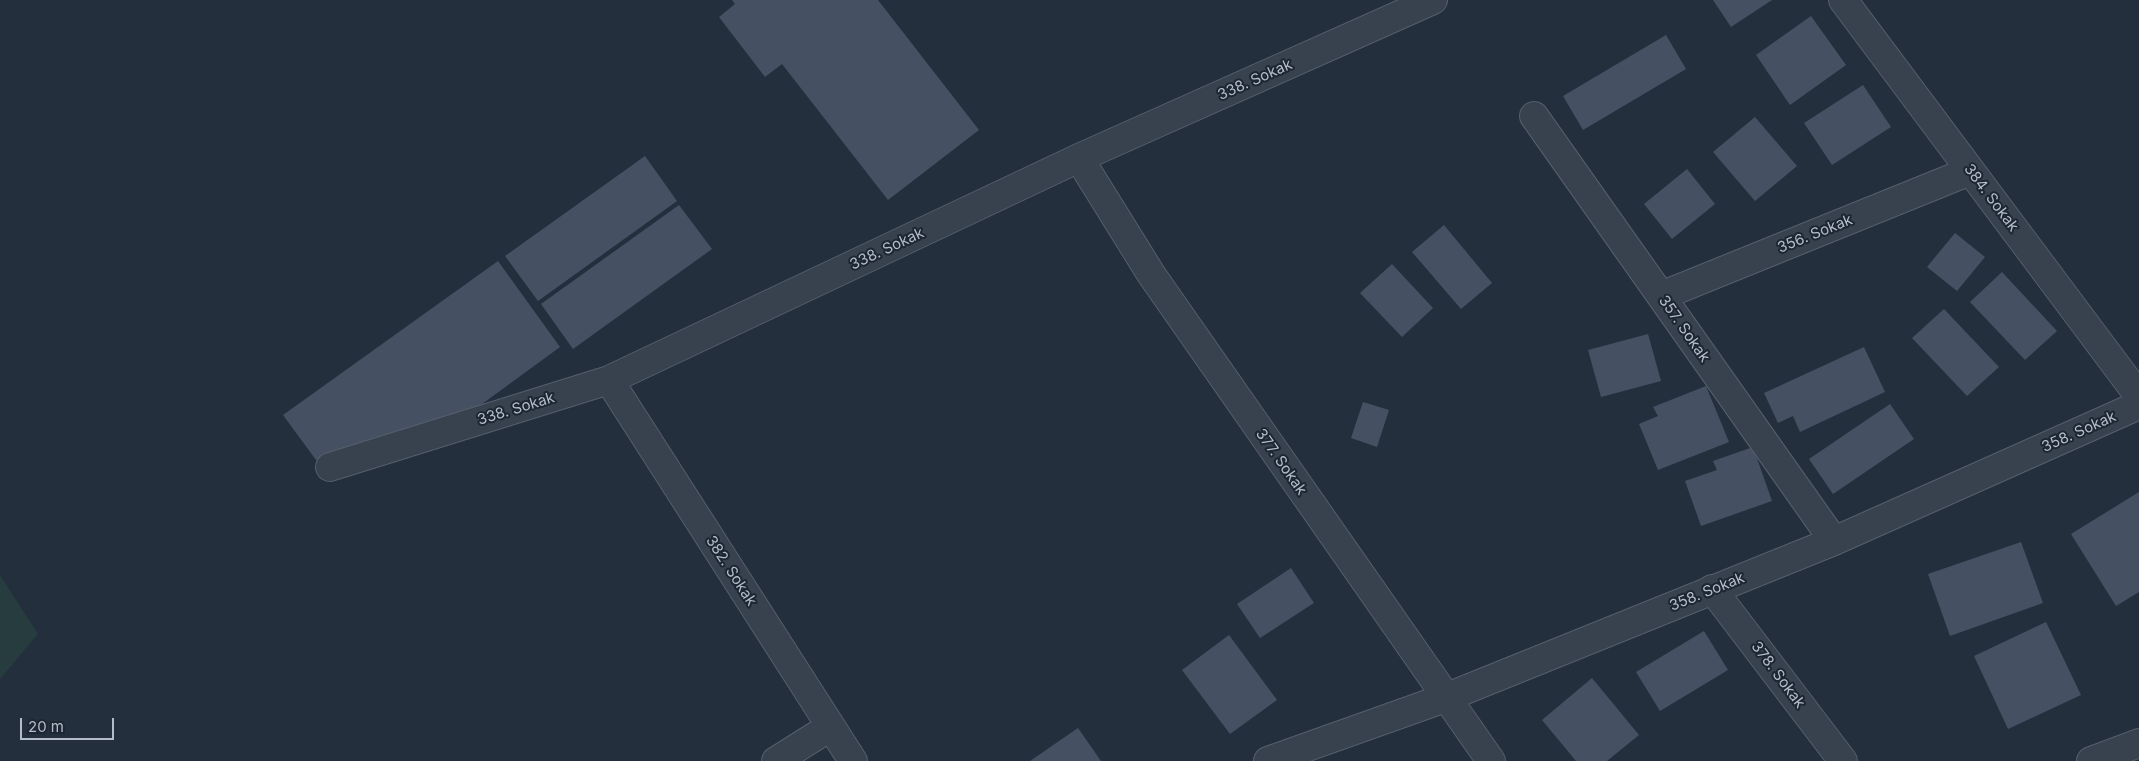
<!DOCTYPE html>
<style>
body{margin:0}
#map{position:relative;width:2139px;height:761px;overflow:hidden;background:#242f3e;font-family:Inter,sans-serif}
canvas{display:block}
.scale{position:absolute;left:20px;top:718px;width:94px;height:22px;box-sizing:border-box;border:2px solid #b4bcc9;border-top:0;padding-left:6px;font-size:15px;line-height:18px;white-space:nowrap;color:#b4bcc9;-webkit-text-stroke:4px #1d2633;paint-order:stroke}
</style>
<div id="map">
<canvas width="2139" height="761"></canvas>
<div class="scale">20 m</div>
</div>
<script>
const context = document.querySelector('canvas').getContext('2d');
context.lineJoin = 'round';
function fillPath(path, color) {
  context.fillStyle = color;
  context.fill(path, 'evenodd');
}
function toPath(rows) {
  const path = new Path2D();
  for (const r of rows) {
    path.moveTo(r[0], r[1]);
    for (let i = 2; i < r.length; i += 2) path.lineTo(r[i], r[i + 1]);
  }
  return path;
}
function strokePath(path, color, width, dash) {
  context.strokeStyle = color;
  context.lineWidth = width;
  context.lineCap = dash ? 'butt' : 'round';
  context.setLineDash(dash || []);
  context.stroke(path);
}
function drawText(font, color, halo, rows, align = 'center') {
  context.font = font + ' Inter,sans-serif';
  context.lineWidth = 4;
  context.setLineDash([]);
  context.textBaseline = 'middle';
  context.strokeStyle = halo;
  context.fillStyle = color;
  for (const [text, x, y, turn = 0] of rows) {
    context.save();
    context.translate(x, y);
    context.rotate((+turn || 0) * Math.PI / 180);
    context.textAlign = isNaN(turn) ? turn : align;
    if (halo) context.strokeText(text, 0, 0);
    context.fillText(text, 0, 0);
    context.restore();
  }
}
fillPath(toPath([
 [0,575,38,634,0,679]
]), '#263c3f');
fillPath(toPath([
 [732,0,878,0,979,130,888,200,782,64,765,77,719,17,735,4],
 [1713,0,1772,0,1731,27],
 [1811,16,1846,65,1790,105,1756,55],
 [1666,35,1686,69,1583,130,1563,96],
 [1863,85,1891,127,1832,165,1804,123],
 [1755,117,1797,166,1755,201,1713,152],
 [645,156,677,201,538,301,505,256],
 [1687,169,1715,204,1672,239,1644,204],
 [679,205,712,249,573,349,541,304],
 [1444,225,1492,283,1461,309,1412,252],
 [1955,233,1985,257,1957,291,1927,267],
 [498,261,560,347,478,407,316,460,283,415],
 [1392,264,1433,308,1402,337,1360,293],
 [2002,272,2057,331,2025,360,1970,302],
 [1944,309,1999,367,1967,396,1912,338],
 [1648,334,1661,381,1601,397,1588,350],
 [1864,347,1885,392,1800,432,1793,416,1778,423,1764,393],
 [1706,386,1729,442,1658,470,1639,424,1658,416,1653,407],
 [1363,402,1389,410,1377,447,1351,438],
 [1890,404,1914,439,1833,494,1809,459],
 [1753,447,1772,501,1701,526,1685,481,1717,470,1713,461],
 [2139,492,2139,592,2116,606,2071,534],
 [2021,542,2043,603,1950,636,1928,574],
 [1291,568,1314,603,1260,638,1237,604],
 [2046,622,2081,695,2008,729,1974,656],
 [1704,631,1728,670,1660,711,1636,672],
 [1229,635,1277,700,1230,734,1182,670],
 [1592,678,1639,735,1607,761,1576,761,1542,720],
 [1078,728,1101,761,1030,761]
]), '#455162');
const minor = toPath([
 [1843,0,2139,396],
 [1534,116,1834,541],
 [1079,158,1151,274,1491,761],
 [1661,296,1970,171],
 [609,380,853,761],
 [330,467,609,380,1079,158,1433,0],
 [1712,589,1843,761],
 [776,761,830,727],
 [1268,761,1445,698,1834,541,2139,405],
 [2091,761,2139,743]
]);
strokePath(minor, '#565f6c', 30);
strokePath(minor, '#38414e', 28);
drawText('15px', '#b4bcc9', '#1d2633', [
 ["338. Sokak",1255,80,-24],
 ["384. Sokak",1991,198,53],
 ["356. Sokak",1815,234,-22],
 ["338. Sokak",887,249,-25],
 ["357. Sokak",1684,329,55],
 ["338. Sokak",516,409,-17],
 ["358. Sokak",2079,432,-24],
 ["377. Sokak",1281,462,55],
 ["382. Sokak",731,571,57],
 ["358. Sokak",1707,592,-22],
 ["378. Sokak",1778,675,53]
]);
</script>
